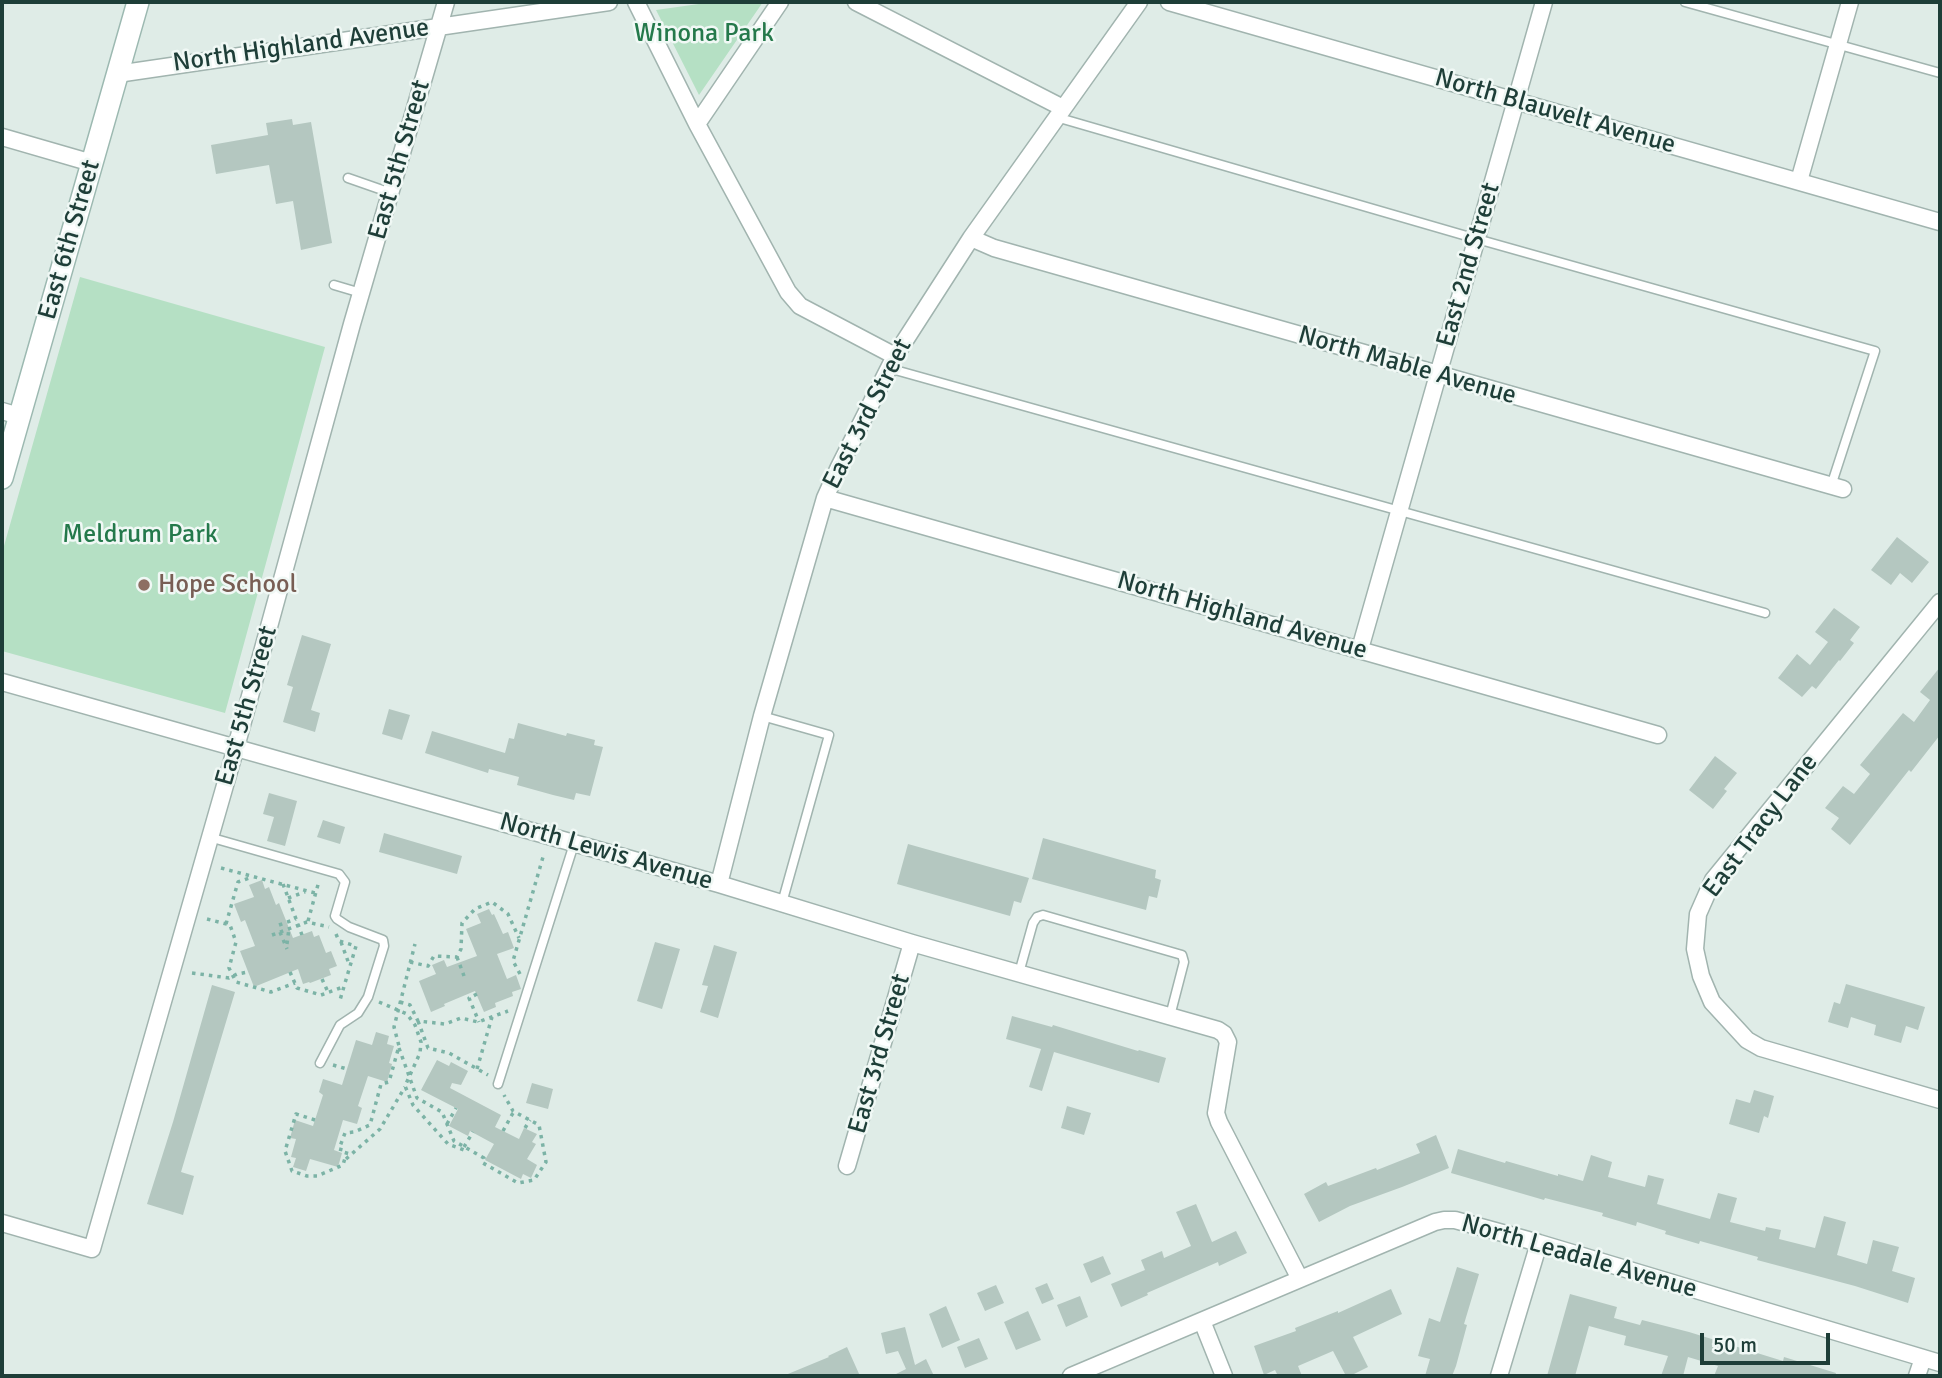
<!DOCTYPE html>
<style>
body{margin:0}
#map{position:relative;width:1942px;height:1378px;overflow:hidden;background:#dfece7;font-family:Signika,sans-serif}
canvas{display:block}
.frame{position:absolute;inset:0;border:4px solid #1e3e38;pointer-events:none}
.scale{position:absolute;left:1700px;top:1333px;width:130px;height:32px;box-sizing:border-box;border:4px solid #1e3e38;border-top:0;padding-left:9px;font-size:21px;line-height:24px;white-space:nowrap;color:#1e3e38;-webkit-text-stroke:5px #f0f8f5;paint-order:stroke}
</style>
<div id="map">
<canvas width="1942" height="1378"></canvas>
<div class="frame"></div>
<div class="scale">50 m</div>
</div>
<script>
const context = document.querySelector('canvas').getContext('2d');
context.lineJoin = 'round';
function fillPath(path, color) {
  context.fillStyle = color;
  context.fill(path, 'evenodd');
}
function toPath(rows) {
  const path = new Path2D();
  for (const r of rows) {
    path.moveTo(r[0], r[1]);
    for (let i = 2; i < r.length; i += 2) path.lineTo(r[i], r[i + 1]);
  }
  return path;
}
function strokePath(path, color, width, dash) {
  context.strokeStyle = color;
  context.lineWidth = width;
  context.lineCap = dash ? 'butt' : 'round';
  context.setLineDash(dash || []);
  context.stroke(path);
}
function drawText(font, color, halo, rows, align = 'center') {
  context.font = font + ' Signika,sans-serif';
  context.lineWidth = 5;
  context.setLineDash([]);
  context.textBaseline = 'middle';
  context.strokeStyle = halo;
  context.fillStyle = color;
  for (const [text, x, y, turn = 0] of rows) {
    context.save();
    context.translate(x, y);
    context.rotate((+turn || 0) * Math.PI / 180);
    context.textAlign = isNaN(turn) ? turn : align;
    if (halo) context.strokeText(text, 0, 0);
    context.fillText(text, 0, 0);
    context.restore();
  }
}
fillPath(toPath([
 [713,2,763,2,699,95,656,10],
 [80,277,325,347,225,713,2,651,2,553]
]), '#b5e0c4');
fillPath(toPath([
 [292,119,293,125,311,122,332,243,301,250,293,201,276,204,269,165,216,174,211,145,268,135,266,123],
 [1897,537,1929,562,1912,583,1900,573,1891,585,1871,570],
 [1834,608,1860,627,1850,640,1854,643,1840,661,1839,660,1816,689,1812,686,1802,697,1778,678,1797,654,1810,665,1828,642,1815,632],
 [302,635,331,644,311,710,320,713,315,732,283,722,293,687,287,685],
 [1940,667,1940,735,1911,772,1909,770,1850,845,1831,829,1839,818,1825,808,1843,786,1854,794,1870,774,1860,765,1903,713,1914,722,1930,700,1920,692],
 [389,709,410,715,402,740,382,734],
 [518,723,566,736,567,733,595,740,594,745,603,747,590,796,576,793,574,800,553,795,517,785,519,777,489,769,488,773,425,753,432,731,505,753,509,738,514,739],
 [1715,756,1737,773,1724,789,1727,791,1713,809,1689,790],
 [269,793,297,801,285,846,267,841,274,817,263,814],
 [323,820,345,827,340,844,317,837],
 [384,833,462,856,457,874,379,852],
 [1043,838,1156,870,1155,878,1161,880,1157,898,1149,896,1146,910,1032,879],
 [908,844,1029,878,1021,903,1014,901,1010,916,897,884],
 [262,880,265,889,269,887,276,905,279,903,293,938,312,931,314,937,319,935,326,953,331,951,337,966,329,969,331,975,310,983,309,982,303,984,298,969,254,987,240,951,255,946,245,920,241,922,234,904,254,897,249,885],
 [489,909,492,915,494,914,503,934,508,932,514,948,497,954,507,979,516,975,521,989,512,992,513,996,495,1003,496,1007,484,1012,475,991,444,1004,445,1006,431,1012,419,981,436,974,432,965,444,960,447,967,477,956,466,929,481,923,477,914],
 [655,942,680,949,662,1009,637,1001],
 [714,945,737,952,718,1018,700,1012,708,986,702,985],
 [1846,984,1925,1007,1918,1030,1906,1026,1901,1043,1874,1035,1876,1025,1851,1017,1848,1028,1828,1022,1834,1002,1840,1004],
 [212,985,235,992,181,1172,194,1176,183,1215,147,1204,173,1122],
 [1012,1016,1052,1027,1053,1025,1138,1051,1139,1050,1166,1058,1159,1083,1054,1052,1042,1091,1029,1087,1041,1049,1006,1039],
 [376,1032,389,1036,387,1044,394,1046,389,1063,392,1064,387,1082,368,1076,358,1106,362,1108,357,1124,343,1120,334,1150,342,1153,338,1167,310,1159,306,1171,293,1167,296,1158,291,1157,296,1139,290,1138,295,1120,313,1126,323,1095,319,1092,323,1079,342,1085,356,1040,372,1045],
 [437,1060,449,1066,451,1062,468,1071,461,1085,452,1083,450,1088,501,1115,495,1127,519,1139,524,1128,537,1134,532,1142,536,1144,527,1159,537,1165,531,1178,523,1174,521,1179,485,1160,494,1144,470,1131,468,1136,449,1126,458,1109,421,1090],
 [532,1083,553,1089,548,1109,526,1103],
 [1754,1090,1774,1096,1768,1118,1764,1116,1759,1133,1729,1124,1736,1099,1750,1103],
 [1067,1106,1091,1113,1084,1135,1061,1128],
 [1436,1135,1449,1168,1402,1187,1350,1206,1319,1222,1304,1194,1326,1182,1328,1186,1376,1168,1377,1170,1420,1153,1416,1144],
 [1458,1149,1505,1163,1506,1161,1558,1176,1558,1174,1583,1181,1591,1155,1612,1162,1608,1177,1645,1187,1648,1175,1664,1179,1657,1204,1710,1219,1718,1193,1737,1198,1730,1222,1765,1231,1766,1227,1781,1230,1779,1239,1815,1248,1824,1216,1846,1222,1837,1255,1867,1264,1873,1240,1899,1247,1892,1271,1915,1278,1908,1303,1855,1286,1757,1260,1758,1257,1700,1241,1699,1244,1665,1234,1666,1231,1637,1222,1636,1226,1602,1216,1603,1213,1545,1198,1544,1200,1451,1173],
 [1196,1204,1212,1242,1236,1231,1247,1253,1219,1266,1218,1262,1147,1293,1148,1295,1121,1307,1111,1284,1145,1270,1141,1260,1162,1251,1164,1258,1191,1246,1176,1212],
 [1103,1256,1111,1274,1091,1283,1083,1264],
 [1457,1267,1479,1274,1464,1324,1467,1325,1456,1366,1452,1376,1425,1376,1430,1359,1418,1356,1429,1318,1440,1322],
 [1047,1283,1054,1299,1042,1304,1035,1288],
 [996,1285,1004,1303,985,1311,977,1293],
 [1391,1289,1402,1314,1353,1337,1368,1367,1350,1376,1346,1376,1333,1351,1298,1366,1302,1376,1278,1376,1275,1370,1264,1375,1254,1346,1296,1331,1295,1328,1338,1311,1338,1313],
 [1570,1294,1617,1307,1614,1318,1640,1325,1642,1320,1689,1332,1783,1361,1784,1357,1836,1373,1835,1376,1714,1376,1718,1366,1688,1357,1683,1376,1661,1376,1668,1356,1624,1345,1626,1336,1589,1326,1575,1376,1547,1376],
 [1080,1296,1088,1317,1066,1327,1057,1305],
 [946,1306,960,1340,942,1348,929,1314],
 [1028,1311,1041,1340,1016,1350,1004,1322],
 [905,1327,915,1365,926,1359,934,1376,892,1376,906,1369,898,1351,886,1354,881,1333],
 [979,1338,988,1359,965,1368,957,1347],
 [847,1347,860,1376,783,1376,829,1357,828,1356]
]), '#b4c7c0');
const service = toPath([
 [1685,2,1940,73],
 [1056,117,1477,239,1875,351,1831,486],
 [348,178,391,193],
 [334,285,361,293],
 [888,368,1765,613],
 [762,716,829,735,782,903],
 [209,837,339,874,345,882,335,916,337,919,349,927,383,940,384,946,368,997,358,1013,340,1025,320,1063],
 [1019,973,1033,923,1037,917,1043,915,1182,955,1184,962,1170,1016],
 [498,1084,574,844]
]);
const minor = toPath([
 [636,2,697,124,788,292,800,306,895,356],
 [856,2,1063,108],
 [1169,2,1940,222],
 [117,74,609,2],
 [697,124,780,2],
 [2,137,92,163],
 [1799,181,1850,2],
 [971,238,994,248,1843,489],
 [2,411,19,416],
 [825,498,1658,735],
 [1940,602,1713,880,1698,914,1695,949,1701,976,1712,1002,1747,1040,1761,1048,1940,1100],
 [1360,649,1544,2],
 [2,682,719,884,912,943,1218,1030,1224,1034,1228,1042,1216,1113,1219,1122,1300,1279],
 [719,884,762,716,825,498,839,467,895,356,971,238,1139,2],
 [847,1166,912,943],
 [2,1223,92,1249,236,747,352,324,446,2],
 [1202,1321,1224,1376],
 [1071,1376,1435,1222,1444,1220,1455,1220,1539,1243,1940,1363],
 [1499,1376,1539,1243],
 [1917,1376,1923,1358]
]);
const secondary = toPath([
 [2,478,138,2]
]);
strokePath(service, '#a1b4af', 11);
strokePath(minor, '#a1b4af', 19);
strokePath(secondary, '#9cb9b1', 24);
strokePath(toPath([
 [221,868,315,893],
 [283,884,302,935],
 [288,898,305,892],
 [207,919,230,925,236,942,229,968,236,982,271,992,295,983],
 [308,921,319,881],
 [226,924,238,882,252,877],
 [279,925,296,919],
 [280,932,287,949],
 [336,934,339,941,356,946,340,1000],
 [272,935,307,922,329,927],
 [341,942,349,964],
 [287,944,289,928],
 [457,957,464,976],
 [410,962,428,966,434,956,457,957,461,949,462,923,475,909,492,902,508,914,519,938],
 [290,972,297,988,321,995,343,987],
 [192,973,229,978,237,974,248,972],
 [520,974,513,961,543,857],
 [322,979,328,992],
 [477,994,469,998,479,1022],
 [379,1002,407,1014,415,1025,421,1042,420,1053,405,1086,413,1105,448,1144,467,1151],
 [400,1002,410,1005,418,1021,445,1024,461,1018,478,1022,508,1011],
 [418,1021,428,1048,449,1053,488,1075],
 [399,1048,417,1098,442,1112,454,1141,484,1158,483,1163,518,1183,534,1180,546,1162,539,1125,513,1111,504,1095],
 [333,1065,347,1069],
 [477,1069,492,1017],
 [315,1120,296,1114,285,1151,292,1171,307,1176,317,1176,343,1165,347,1151,339,1149,345,1133,354,1132,370,1125,381,1084,389,1082,399,1046,394,1027,415,944],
 [447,1124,456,1108],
 [525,1128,530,1120],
 [503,1131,514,1111],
 [464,1147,473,1132],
 [346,1159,380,1129,405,1087]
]), '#7cb3a6', 3.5, [3.5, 5]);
strokePath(service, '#fff', 8);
strokePath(minor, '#fff', 16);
strokePath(secondary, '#fff', 21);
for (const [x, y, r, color] of [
 [144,585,7,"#8d6e63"]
]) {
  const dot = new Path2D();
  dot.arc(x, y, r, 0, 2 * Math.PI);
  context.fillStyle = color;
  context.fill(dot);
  strokePath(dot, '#f0f8f5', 2.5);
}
drawText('26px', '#24794b', '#f0f8f5', [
 ["Winona Park",704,34],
 ["Meldrum Park",140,535]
]);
drawText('26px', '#1e3e38', '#f0f8f5', [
 ["North Highland Avenue",301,46,-8],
 ["North Blauvelt Avenue",1555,112,16],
 ["East 5th Street",400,160,-74],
 ["East 6th Street",70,240,-74],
 ["East 2nd Street",1469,265,-74],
 ["North Mable Avenue",1407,366,16],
 ["East 3rd Street",868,414,-63],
 ["North Highland Avenue",1242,616,16],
 ["East 5th Street",247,706,-74],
 ["East Tracy Lane",1761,826,-53],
 ["North Lewis Avenue",606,852,16],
 ["East 3rd Street",880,1054,-74],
 ["North Leadale Avenue",1579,1257,16]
]);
drawText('26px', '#785e54', '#f0f8f5', [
 ["Hope School",158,585]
], 'left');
</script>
